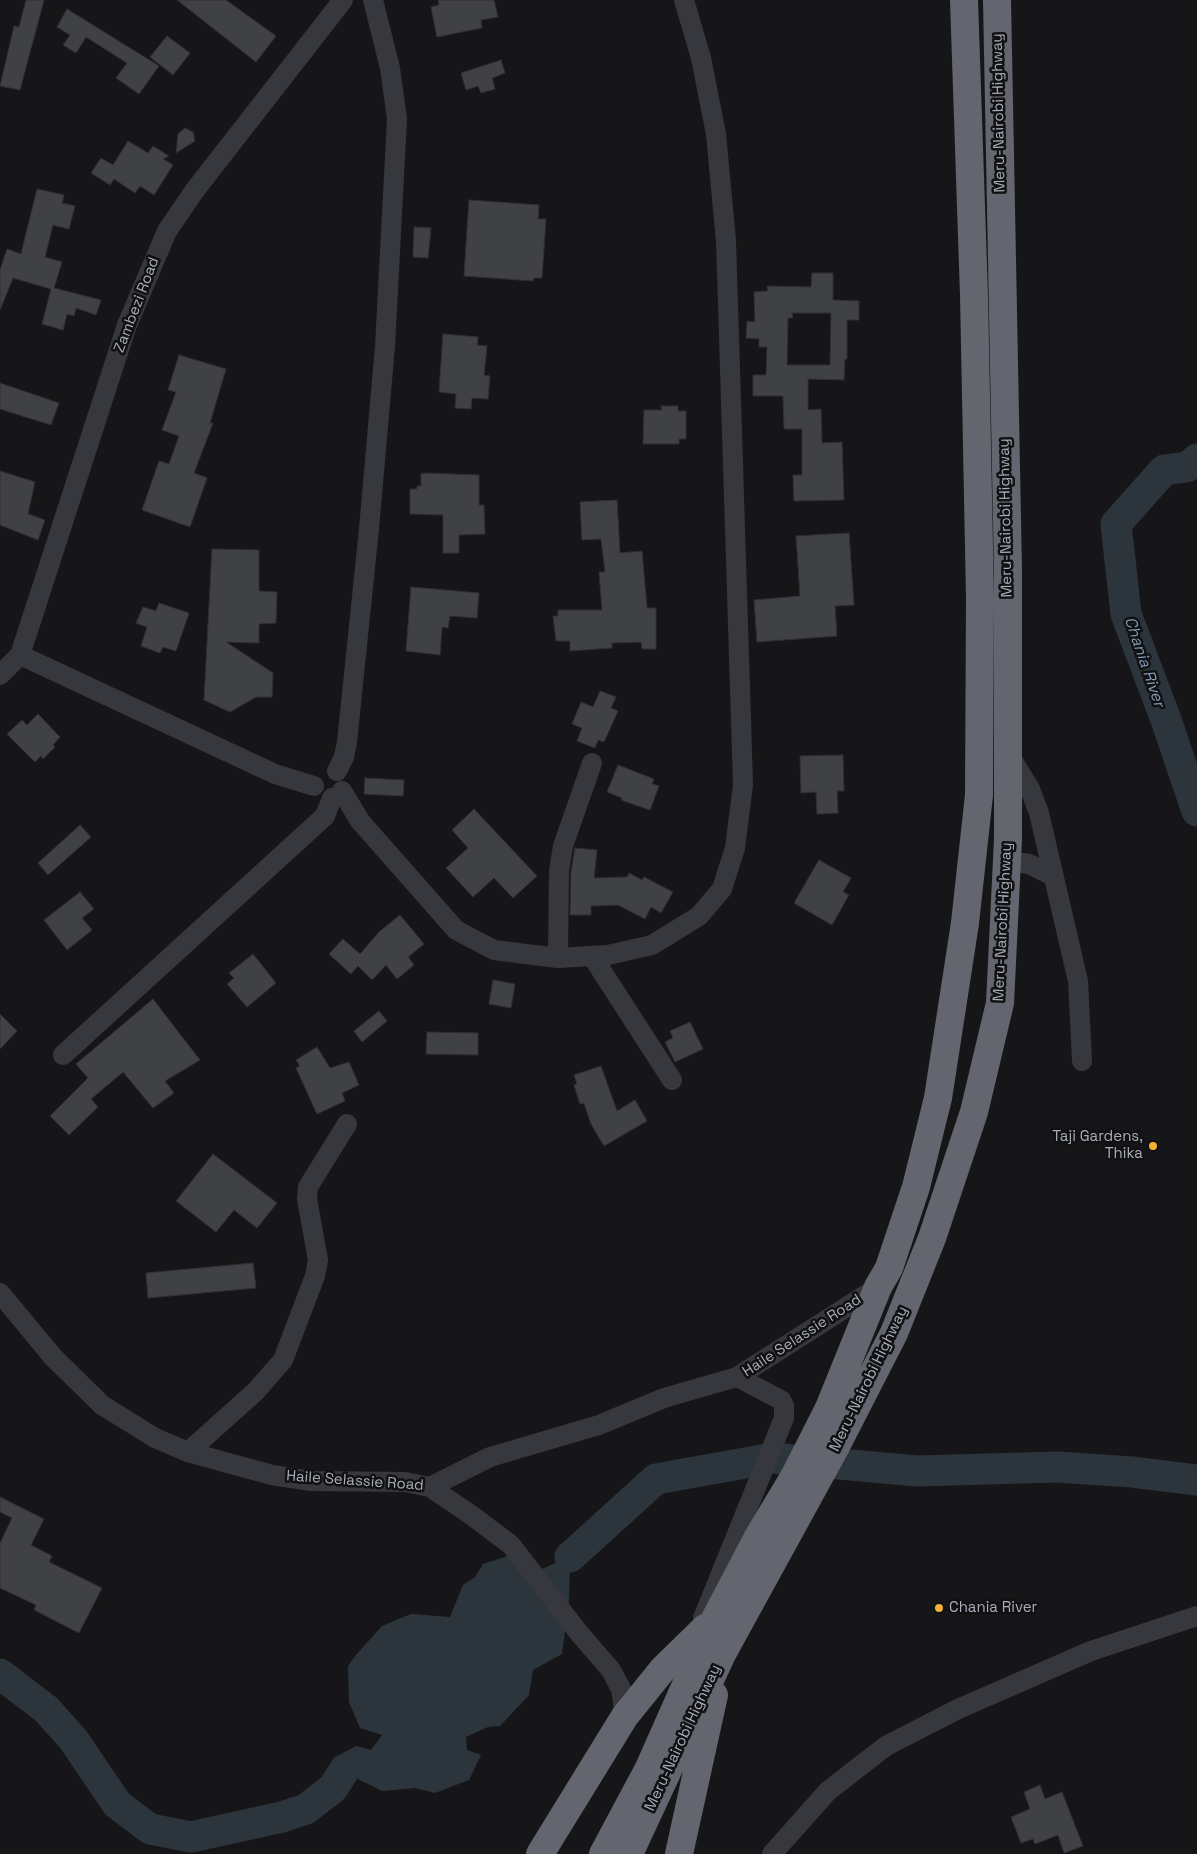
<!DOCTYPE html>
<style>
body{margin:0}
canvas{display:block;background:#161618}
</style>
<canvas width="1197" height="1854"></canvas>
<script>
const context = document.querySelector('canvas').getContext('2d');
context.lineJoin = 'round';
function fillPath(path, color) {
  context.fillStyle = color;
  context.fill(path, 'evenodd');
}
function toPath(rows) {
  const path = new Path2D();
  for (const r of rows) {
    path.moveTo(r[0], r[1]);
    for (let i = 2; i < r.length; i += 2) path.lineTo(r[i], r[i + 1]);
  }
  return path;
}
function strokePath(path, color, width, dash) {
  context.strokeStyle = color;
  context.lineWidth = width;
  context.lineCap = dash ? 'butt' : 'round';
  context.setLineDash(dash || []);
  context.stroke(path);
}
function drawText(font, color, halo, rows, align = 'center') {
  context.font = font + ' "Space Grotesk",sans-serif';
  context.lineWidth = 5;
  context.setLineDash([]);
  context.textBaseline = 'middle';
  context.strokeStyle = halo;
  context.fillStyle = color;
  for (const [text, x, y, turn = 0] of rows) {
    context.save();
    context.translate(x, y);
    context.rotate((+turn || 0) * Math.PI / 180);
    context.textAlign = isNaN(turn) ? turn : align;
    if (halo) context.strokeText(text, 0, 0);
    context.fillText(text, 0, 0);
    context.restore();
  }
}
fillPath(toPath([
 [517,1553,537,1571,570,1557,569,1602,562,1654,533,1670,529,1695,500,1726,488,1727,466,1737,467,1750,481,1755,469,1780,435,1793,415,1788,382,1791,360,1780,345,1769,341,1754,356,1746,371,1750,382,1735,360,1728,349,1702,348,1666,356,1655,382,1626,411,1614,450,1617,463,1585,475,1577,483,1564]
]), '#2c353c');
strokePath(toPath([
 [1197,459,1187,467,1164,470,1116,524,1126,614,1165,717,1197,811],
 [570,1557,656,1479,773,1458,917,1471,1057,1467,1132,1472,1197,1480],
 [0,1674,46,1709,73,1739,117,1804,150,1829,191,1837,282,1817,306,1809,333,1788,345,1769]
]), '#2c353c', 31);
const building = toPath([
 [26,0,44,0,20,90,0,86,14,26,19,27,26,0],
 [177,0,226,0,276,36,256,62,177,0],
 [438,0,494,0,498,17,481,20,482,28,437,37,431,7,439,5,438,0],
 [67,9,159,66,139,94,116,78,127,63,86,37,76,53,63,45,70,35,57,27,67,9],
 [167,36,190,53,173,75,150,57,167,36],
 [501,60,505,73,492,78,495,89,481,93,478,86,466,90,461,73,501,60],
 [185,128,193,132,195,141,176,153,178,134,185,128],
 [128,141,148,153,153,146,169,156,163,159,173,165,154,195,140,186,135,193,114,179,110,185,91,173,101,158,113,165,128,141],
 [37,189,64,195,62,203,75,206,69,229,53,225,45,257,62,262,54,288,101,300,96,315,76,308,74,316,67,314,63,330,42,324,51,289,13,278,0,310,0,270,7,249,21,254,37,189],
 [469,200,539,205,538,219,546,219,542,278,534,278,533,281,464,276,469,200],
 [414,227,431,228,428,258,413,257,414,227],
 [812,273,833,273,833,300,859,301,859,320,847,320,847,359,845,359,844,380,808,379,808,410,821,409,822,443,842,442,844,500,794,501,793,475,802,475,802,429,784,429,783,396,753,396,753,375,766,375,767,347,759,347,759,339,746,338,747,321,755,322,754,292,768,291,767,286,811,287,812,273],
 [792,313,831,313,830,365,787,365,788,318,793,318,792,313],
 [443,334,478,337,477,345,487,346,484,375,490,376,488,399,472,398,471,409,455,408,456,394,439,392,443,334],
 [179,355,226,369,210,423,213,423,194,473,207,478,190,527,142,510,159,461,169,464,179,436,162,430,176,392,168,390,179,355],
 [0,383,59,403,51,425,0,409,0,383],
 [661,406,678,406,678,411,686,411,686,439,679,439,679,444,643,444,644,410,662,410,661,406],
 [0,471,35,482,28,514,45,520,38,540,0,525,0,471],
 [425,473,479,475,479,505,484,505,485,534,459,535,459,553,443,553,443,515,410,514,410,489,417,489,417,486,421,486,421,474,425,473],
 [617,500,620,553,642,551,647,608,656,608,656,649,642,649,641,642,612,643,612,648,570,651,570,641,556,641,553,616,558,616,558,610,602,610,599,572,605,572,601,539,582,540,580,502,617,500],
 [849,533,854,605,835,606,837,636,757,642,754,600,800,596,796,536,849,533],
 [212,549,259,550,259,591,277,592,276,623,259,624,259,643,226,642,273,673,272,697,256,697,230,712,204,700,212,549],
 [411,587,479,593,477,618,450,616,448,628,442,627,440,655,406,651,411,587],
 [159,603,189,613,176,651,163,647,160,653,141,646,147,627,136,623,143,607,156,611,159,603],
 [600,691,616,697,611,708,618,711,604,742,598,740,595,748,577,741,582,728,572,724,581,702,593,707,600,691],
 [38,714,60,737,53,745,55,747,43,759,41,756,35,762,7,734,22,720,27,725,38,714],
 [843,755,844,791,837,791,838,813,817,814,816,792,801,793,800,756,843,755],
 [618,765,654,779,652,784,659,786,650,810,621,800,622,798,607,792,618,765],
 [365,778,404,780,403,796,364,794,365,778],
 [474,809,537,876,513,898,494,878,473,897,446,868,468,848,452,830,474,809],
 [80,825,91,837,48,875,38,863,80,825],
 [575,848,597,850,594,878,627,877,629,873,642,880,644,877,673,892,661,913,651,907,645,919,618,905,591,906,591,915,570,915,571,872,575,848],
 [819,860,851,878,843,892,849,895,832,925,794,903,819,860],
 [80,892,94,909,82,918,92,930,67,950,44,920,80,892],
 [400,915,424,944,408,957,414,965,397,979,386,965,372,980,358,966,351,974,329,954,343,939,360,954,380,931,400,915],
 [253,954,276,983,247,1007,227,984,234,978,229,973,253,954],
 [493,980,515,984,511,1008,489,1004,493,980],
 [153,999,200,1060,165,1081,174,1093,153,1108,123,1072,91,1099,98,1107,69,1135,50,1116,88,1078,76,1064,153,999],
 [379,1011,387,1021,362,1042,354,1031,379,1011],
 [0,1014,17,1031,0,1049,0,1014],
 [690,1022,703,1049,675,1062,665,1042,673,1038,670,1031,690,1022],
 [427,1032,478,1033,478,1055,426,1054,427,1032],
 [317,1047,330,1068,349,1062,359,1085,342,1093,345,1101,317,1114,296,1068,300,1066,296,1060,317,1047],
 [601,1066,617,1111,635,1100,647,1121,604,1146,591,1124,584,1103,580,1104,574,1085,577,1084,574,1075,601,1066],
 [213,1154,277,1203,257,1228,234,1210,216,1232,176,1201,213,1154],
 [253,1263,256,1288,148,1298,146,1273,253,1263],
 [0,1497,44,1519,31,1545,52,1556,49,1562,102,1588,79,1633,34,1610,36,1605,0,1588,0,1543,12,1518,0,1512,0,1497],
 [1040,1785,1045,1799,1062,1792,1083,1846,1064,1853,1058,1835,1035,1844,1033,1839,1021,1843,1011,1817,1030,1809,1024,1792,1040,1785]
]);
fillPath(building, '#404145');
strokePath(building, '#303034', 1);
strokePath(toPath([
 [20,655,127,325,167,231,195,190,343,0],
 [0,675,20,655,275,774,314,786],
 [1008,753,1030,789,1039,813,1078,981,1082,1061],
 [337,771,344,757,347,742,369,529,385,346,397,119,390,68,373,0],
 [342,791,360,821,456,930,494,950,558,958,608,955,652,945,699,916,722,889,735,848,743,785,726,241,716,134,701,58,684,0],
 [1007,861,1029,864,1053,876],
 [592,956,672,1080],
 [558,958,559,871,563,846,592,763],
 [63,1055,325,816,332,798],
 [0,1293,53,1357,102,1405,155,1438,188,1452,272,1475,311,1481,405,1482,430,1487,490,1457,599,1425,664,1398,737,1377,878,1287],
 [188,1452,256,1391,283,1360,315,1276,318,1260,307,1199,308,1187,347,1124],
 [430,1487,474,1517,511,1545,579,1633,611,1670,621,1689,625,1716],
 [703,1618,784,1418,784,1406,781,1400,737,1377],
 [772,1854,828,1791,886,1746,958,1709,1091,1651,1197,1616]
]), '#37383d', 20);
strokePath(toPath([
 [540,1854,625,1716,663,1669,705,1628],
 [603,1854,649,1768,716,1617,758,1537,794,1477,829,1408,878,1287,889,1268,916,1187,938,1098,965,923,979,795,980,598,974,295,964,0],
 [629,1854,722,1654,834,1450,894,1333,932,1238,974,1112,1000,1003,1008,839,1008,571,997,0],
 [679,1854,714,1695]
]), '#63666e', 28);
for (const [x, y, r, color] of [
 [1153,1146,5,"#f2b134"],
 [939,1608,5,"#f2b134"]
]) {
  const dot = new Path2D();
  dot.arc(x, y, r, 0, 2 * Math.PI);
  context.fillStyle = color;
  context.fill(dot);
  strokePath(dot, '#111113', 2);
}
drawText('15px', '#a8adb8', '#111113', [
 ["Meru-Nairobi Highway",999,113,-91],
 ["Zambezi Road",137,305,-69],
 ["Meru-Nairobi Highway",1006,518,-91],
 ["Meru-Nairobi Highway",1003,922,-87],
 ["Haile Selassie Road",802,1336,-33],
 ["Meru-Nairobi Highway",869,1379,-64],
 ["Haile Selassie Road",355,1481,4],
 ["Meru-Nairobi Highway",683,1738,-65]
]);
drawText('15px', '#a8adb8', '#111113', [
 ["Taji Gardens,",1143,1137],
 ["Thika",1143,1154],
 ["Chania River",949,1608,"left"]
], 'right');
drawText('italic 16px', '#7f9bb3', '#111113', [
 ["Chania River",1144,662,71]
]);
</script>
